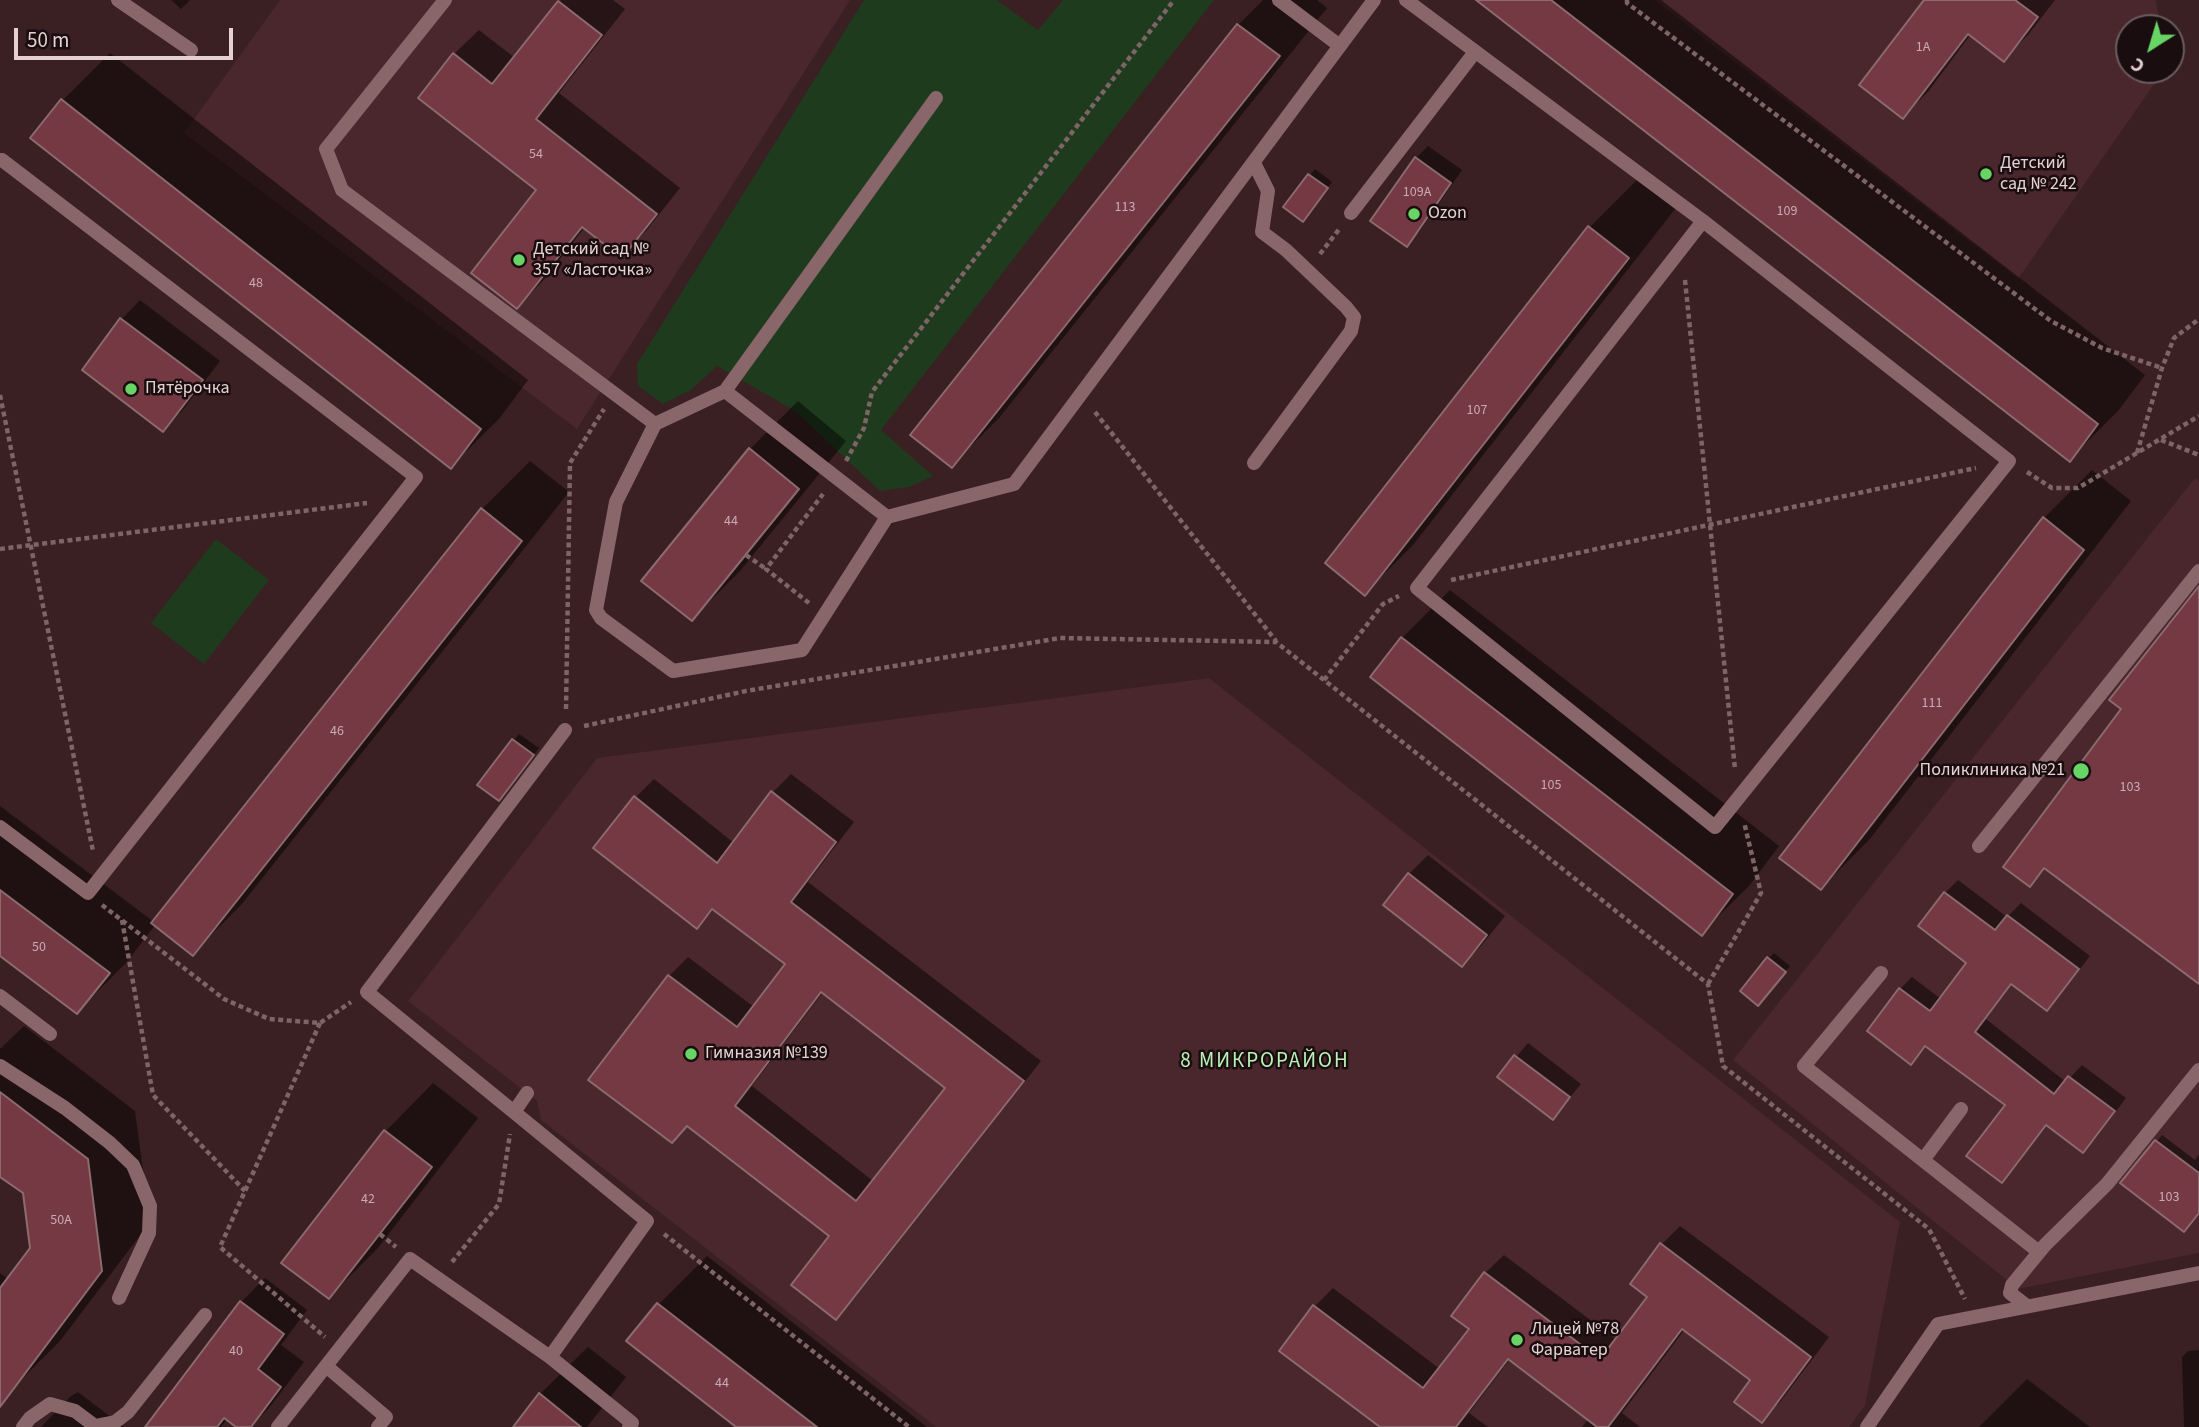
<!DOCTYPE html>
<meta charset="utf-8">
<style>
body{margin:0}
#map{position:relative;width:2199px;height:1427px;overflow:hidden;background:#3a1f23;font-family:"Source Sans 3",sans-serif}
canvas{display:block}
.north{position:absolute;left:2115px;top:14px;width:70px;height:70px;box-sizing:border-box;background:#190d0f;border:2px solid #6b5b5d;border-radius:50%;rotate:217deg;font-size:19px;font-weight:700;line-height:28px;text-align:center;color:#e5d1d3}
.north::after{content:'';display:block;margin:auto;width:24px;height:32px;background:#67d465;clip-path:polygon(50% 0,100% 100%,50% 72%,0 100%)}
.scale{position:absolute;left:14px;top:28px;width:219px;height:32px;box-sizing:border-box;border:4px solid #e5d1d3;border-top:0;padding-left:9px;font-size:21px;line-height:24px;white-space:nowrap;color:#e5d1d3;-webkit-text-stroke:5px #190d0f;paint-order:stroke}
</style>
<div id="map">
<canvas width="2199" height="1427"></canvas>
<div class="north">С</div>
<div class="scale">50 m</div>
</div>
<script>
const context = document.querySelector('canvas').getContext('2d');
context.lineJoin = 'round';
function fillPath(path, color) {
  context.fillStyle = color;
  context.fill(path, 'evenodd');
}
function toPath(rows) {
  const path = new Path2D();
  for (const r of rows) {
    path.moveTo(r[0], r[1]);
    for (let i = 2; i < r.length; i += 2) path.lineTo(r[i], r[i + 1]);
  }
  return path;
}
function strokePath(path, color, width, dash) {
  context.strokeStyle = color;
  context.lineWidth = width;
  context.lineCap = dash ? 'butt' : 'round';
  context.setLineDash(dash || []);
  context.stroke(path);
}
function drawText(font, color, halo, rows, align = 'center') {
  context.font = font + ' "Source Sans 3",sans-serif';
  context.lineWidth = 5;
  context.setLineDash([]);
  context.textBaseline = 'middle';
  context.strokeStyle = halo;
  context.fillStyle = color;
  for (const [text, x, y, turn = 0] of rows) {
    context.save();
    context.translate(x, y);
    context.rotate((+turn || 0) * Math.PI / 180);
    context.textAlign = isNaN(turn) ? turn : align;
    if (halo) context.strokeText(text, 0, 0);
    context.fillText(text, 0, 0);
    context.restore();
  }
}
fillPath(toPath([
 [280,0,850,0,577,429,184,133],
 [1654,0,2156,0,2160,28,2129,28,2129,70,2164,70,2018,279],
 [2195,478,2199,481,2199,1253,2018,1289,1733,1060],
 [1209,678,1900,1222,1865,1406,1849,1427,936,1427,541,1120,537,1101,408,1001,597,758]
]), '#49272c');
fillPath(toPath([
 [864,0,997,0,1038,30,1063,0,1214,0,881,430,933,476,909,487,880,491,795,411,717,366,691,390,663,404,638,386,637,364],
 [216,539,269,580,204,664,151,623]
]), '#1f3b1e');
fillPath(toPath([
 [171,0,190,0,181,9],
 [561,0,613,0,625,9,559,93,680,188,646,231,622,256,585,227,542,282,517,307,538,190,454,54,479,30,515,58],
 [1263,0,1317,0,1327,8,999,418,951,466,913,435,1238,25],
 [1479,0,1661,0,2145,375,2118,411,2070,459],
 [1926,0,2055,0,2028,35,2004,59,1971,34,1928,92,1903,116],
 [110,53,528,380,499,419,451,466,63,100],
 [1428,146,1462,170,1419,232,1406,244,1416,158],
 [1315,169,1332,182,1308,214,1285,207],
 [1638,179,1675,209,1413,545,1365,593,1327,563,1590,227],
 [140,300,220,361,182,411,163,430,84,370,122,319],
 [798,401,846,441,740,571,692,619,750,449],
 [530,461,569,492,241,905,193,953,156,924,125,964,77,1012,0,953,0,806,154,922,482,509],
 [2092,470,2131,501,1869,840,1821,888,2044,518],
 [1450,590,1779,846,1749,886,1701,933,1402,638],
 [519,734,539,748,504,793,480,785],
 [791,774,854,822,808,882,1041,1061,854,1299,835,1318,831,1236,688,1124,669,976,688,957,754,1007,787,964,715,909,697,926,635,798,654,779,734,843,773,792],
 [823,992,947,1087,873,1181,752,1086],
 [1428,855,1505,916,1481,946,1462,965,1409,874],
 [1958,880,2007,917,2021,903,2090,956,2059,996,2047,1009,2013,983,1986,1019,2066,1082,2082,1065,2126,1098,2095,1139,2083,1151,2048,1124,2014,1168,2001,1180,2007,1105,1927,1045,1911,1062,1900,989,1912,977,1941,999,1969,962,1920,926,1945,893],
 [1774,953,1790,966,1764,998,1769,958],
 [24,1026,135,1111,150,1222,60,1341,12,1389,0,1380,0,1273,8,1279,32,1248,24,1192,0,1175,0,1049],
 [1528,1043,1581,1084,1553,1118,1499,1077],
 [433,1083,478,1118,377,1249,329,1297,284,1262,386,1131],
 [2162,1135,2195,1160,2199,1154,2199,1212,2122,1183],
 [1680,1226,1829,1337,1780,1402,1761,1420,1753,1380,1685,1329,1622,1413,1640,1427,1582,1427,1589,1418,1510,1359,1469,1413,1488,1427,1383,1427,1314,1307,1333,1288,1440,1369,1471,1329,1485,1273,1504,1255,1617,1340,1649,1297,1662,1244],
 [707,1256,927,1427,739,1427,629,1341,659,1304],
 [265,1278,307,1310,281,1345,304,1362,269,1408,250,1427,239,1427,228,1418,221,1427,147,1427,241,1302],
 [588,1347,626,1377,587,1427,515,1427,540,1394],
 [2199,1350,2199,1427,2184,1427,2182,1357,2188,1351],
 [2027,1379,2090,1427,1979,1427],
 [78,1392,124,1427,41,1427,71,1396]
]), '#0007');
const building = toPath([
 [1476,0,1551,0,2098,424,2070,462,1476,0],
 [1924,0,2015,0,2038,17,2004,62,1968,34,1903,119,1859,85,1924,0],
 [558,1,602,35,536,119,657,214,622,258,582,227,517,309,471,273,536,190,418,98,453,53,492,84,558,1],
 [1237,24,1280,56,952,468,910,435,1237,24],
 [61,99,481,429,451,469,30,138,61,99],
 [1415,157,1451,183,1407,247,1370,221,1415,157],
 [1308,174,1328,188,1303,222,1283,207,1308,174],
 [1588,226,1629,258,1365,596,1325,563,1588,226],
 [120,318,203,380,163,432,82,370,120,318],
 [749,448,799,489,692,621,641,581,749,448],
 [481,508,522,541,193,956,151,923,481,508],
 [2043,517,2084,550,1821,890,1779,858,2043,517],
 [2199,586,2199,984,2044,868,2030,887,2003,867,2121,709,2109,700,2199,586],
 [1401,637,1733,894,1702,936,1370,677,1401,637],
 [512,739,534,755,499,801,477,785,512,739],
 [771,791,836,842,791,902,1024,1081,836,1320,791,1285,829,1236,687,1126,672,1143,588,1080,668,975,737,1027,785,964,712,909,697,929,593,848,634,796,717,863,771,791],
 [821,992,945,1088,856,1201,735,1106,821,992],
 [1408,873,1487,935,1462,967,1383,905,1408,873],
 [0,890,110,973,77,1014,0,956,0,890],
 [1944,892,1995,930,2007,915,2079,969,2047,1011,2011,984,1975,1032,2054,1094,2068,1076,2115,1111,2083,1153,2046,1125,2002,1183,1966,1156,2005,1105,1925,1046,1911,1065,1867,1031,1899,988,1930,1011,1966,963,1918,926,1944,892],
 [1767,957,1786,972,1758,1006,1740,991,1767,957],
 [1514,1055,1570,1097,1553,1120,1497,1077,1514,1055],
 [0,1092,88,1159,102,1271,0,1407,0,1288,30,1248,23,1193,0,1177,0,1092],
 [384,1130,432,1167,329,1299,281,1263,384,1130],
 [2155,1140,2199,1173,2199,1213,2184,1232,2120,1183,2155,1140],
 [1660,1243,1811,1357,1762,1423,1734,1402,1750,1380,1682,1329,1608,1427,1597,1427,1508,1359,1456,1427,1380,1427,1279,1351,1313,1305,1423,1388,1469,1329,1451,1316,1484,1272,1600,1359,1647,1297,1630,1284,1660,1243],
 [240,1301,284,1334,258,1369,281,1387,251,1427,236,1427,224,1418,217,1427,145,1427,240,1301],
 [657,1303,817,1427,736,1427,626,1341,657,1303],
 [539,1393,581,1427,513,1427,539,1393]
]);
fillPath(building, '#753943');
strokePath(building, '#8c6b6f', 2);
strokePath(toPath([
 [1627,0,1627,3,2051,321,2102,348,2162,368],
 [1320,254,1340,228],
 [1685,280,1735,769],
 [0,395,93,851],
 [1095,412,1276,641],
 [2161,440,2199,455],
 [2137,453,2162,368,2174,338,2199,319],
 [846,461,864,428,872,392,1174,0],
 [2027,472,2052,488,2078,488,2199,416],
 [0,549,367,503],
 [746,555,766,569],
 [1451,580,1976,468],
 [809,603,766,569,823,494],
 [1324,680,1383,604,1399,596],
 [566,709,570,463,604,409],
 [584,726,746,691,1060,638,1276,642,1708,984,1723,1066,1929,1229,1965,1299],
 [102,905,224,999,269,1019,320,1023,351,1002],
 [122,920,153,1095,245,1191],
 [1708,984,1761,893,1744,822],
 [320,1023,220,1247,325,1337],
 [380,1234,396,1247],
 [664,1234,909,1427],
 [452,1262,499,1204,510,1134]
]), '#7d6467', 4.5, [5, 3.5]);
strokePath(toPath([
 [118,0,191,50],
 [445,0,326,149,342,190,655,424,725,391,887,517],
 [1279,0,1340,46],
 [1406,0,1703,221,2009,461,1715,827,1417,588,1703,221],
 [0,160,2,160,416,477,88,893,0,827],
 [1254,163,1268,191,1262,232,1286,250,1346,307,1354,317,1351,331,1254,463],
 [1351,213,1475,52],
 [725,391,936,98],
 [655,424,616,502,596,610,601,618,673,671,802,650,887,517,1014,484,1374,0],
 [1979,846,2199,571],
 [1881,973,1804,1066,2039,1252],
 [0,996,50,1034],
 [0,1066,65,1108,110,1143,133,1165,150,1206,149,1233,119,1298],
 [527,1093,514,1112,647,1221,550,1357],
 [514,1112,367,992,565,730],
 [1923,1160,1961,1109],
 [2027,1306,2010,1293,2012,1285,2045,1245,2107,1184,2199,1070],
 [326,1366,386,1417,378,1427],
 [23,1427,30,1418,50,1404,75,1411,95,1426,115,1422,128,1412,205,1315],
 [278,1427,410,1259,550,1357,632,1423,629,1427],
 [1867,1427,1938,1324,2199,1273]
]), '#88666a', 14);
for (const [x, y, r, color] of [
 [1986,174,7,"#67d465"],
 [1414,214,7,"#67d465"],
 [519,260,7,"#67d465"],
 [131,389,7,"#67d465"],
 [2081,771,9,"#67d465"],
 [691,1054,7,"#67d465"],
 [1517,1340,7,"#67d465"]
]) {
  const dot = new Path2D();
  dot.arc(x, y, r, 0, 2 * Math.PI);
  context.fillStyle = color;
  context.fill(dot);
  strokePath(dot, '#190d0f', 2.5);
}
drawText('14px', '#c9abaf', null, [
 ["1А",1923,48],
 ["54",536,155],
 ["109А",1417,193],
 ["113",1125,208],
 ["109",1787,212],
 ["48",256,284],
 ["107",1477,411],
 ["44",731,522],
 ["111",1932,704],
 ["46",337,732],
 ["105",1551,786],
 ["103",2130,788],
 ["50",39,948],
 ["103",2169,1198],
 ["42",368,1200],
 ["50А",61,1221],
 ["40",236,1352],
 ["44",722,1384]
]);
drawText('18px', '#e5d1d3', '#190d0f', [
 ["Детский",2000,164],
 ["сад № 242",2000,185],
 ["Ozon",1428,214],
 ["Детский сад №",533,250],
 ["357 «Ласточка»",533,271],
 ["Пятёрочка",145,389],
 ["Поликлиника №21",2065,771,"right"],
 ["Гимназия №139",705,1054],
 ["Лицей №78",1531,1330],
 ["Фарватер",1531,1351]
], 'left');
context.letterSpacing = '2px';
drawText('21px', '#b9f2b5', '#190d0f', [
 ["8 МИКРОРАЙОН",1265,1062]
]);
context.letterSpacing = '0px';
</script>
